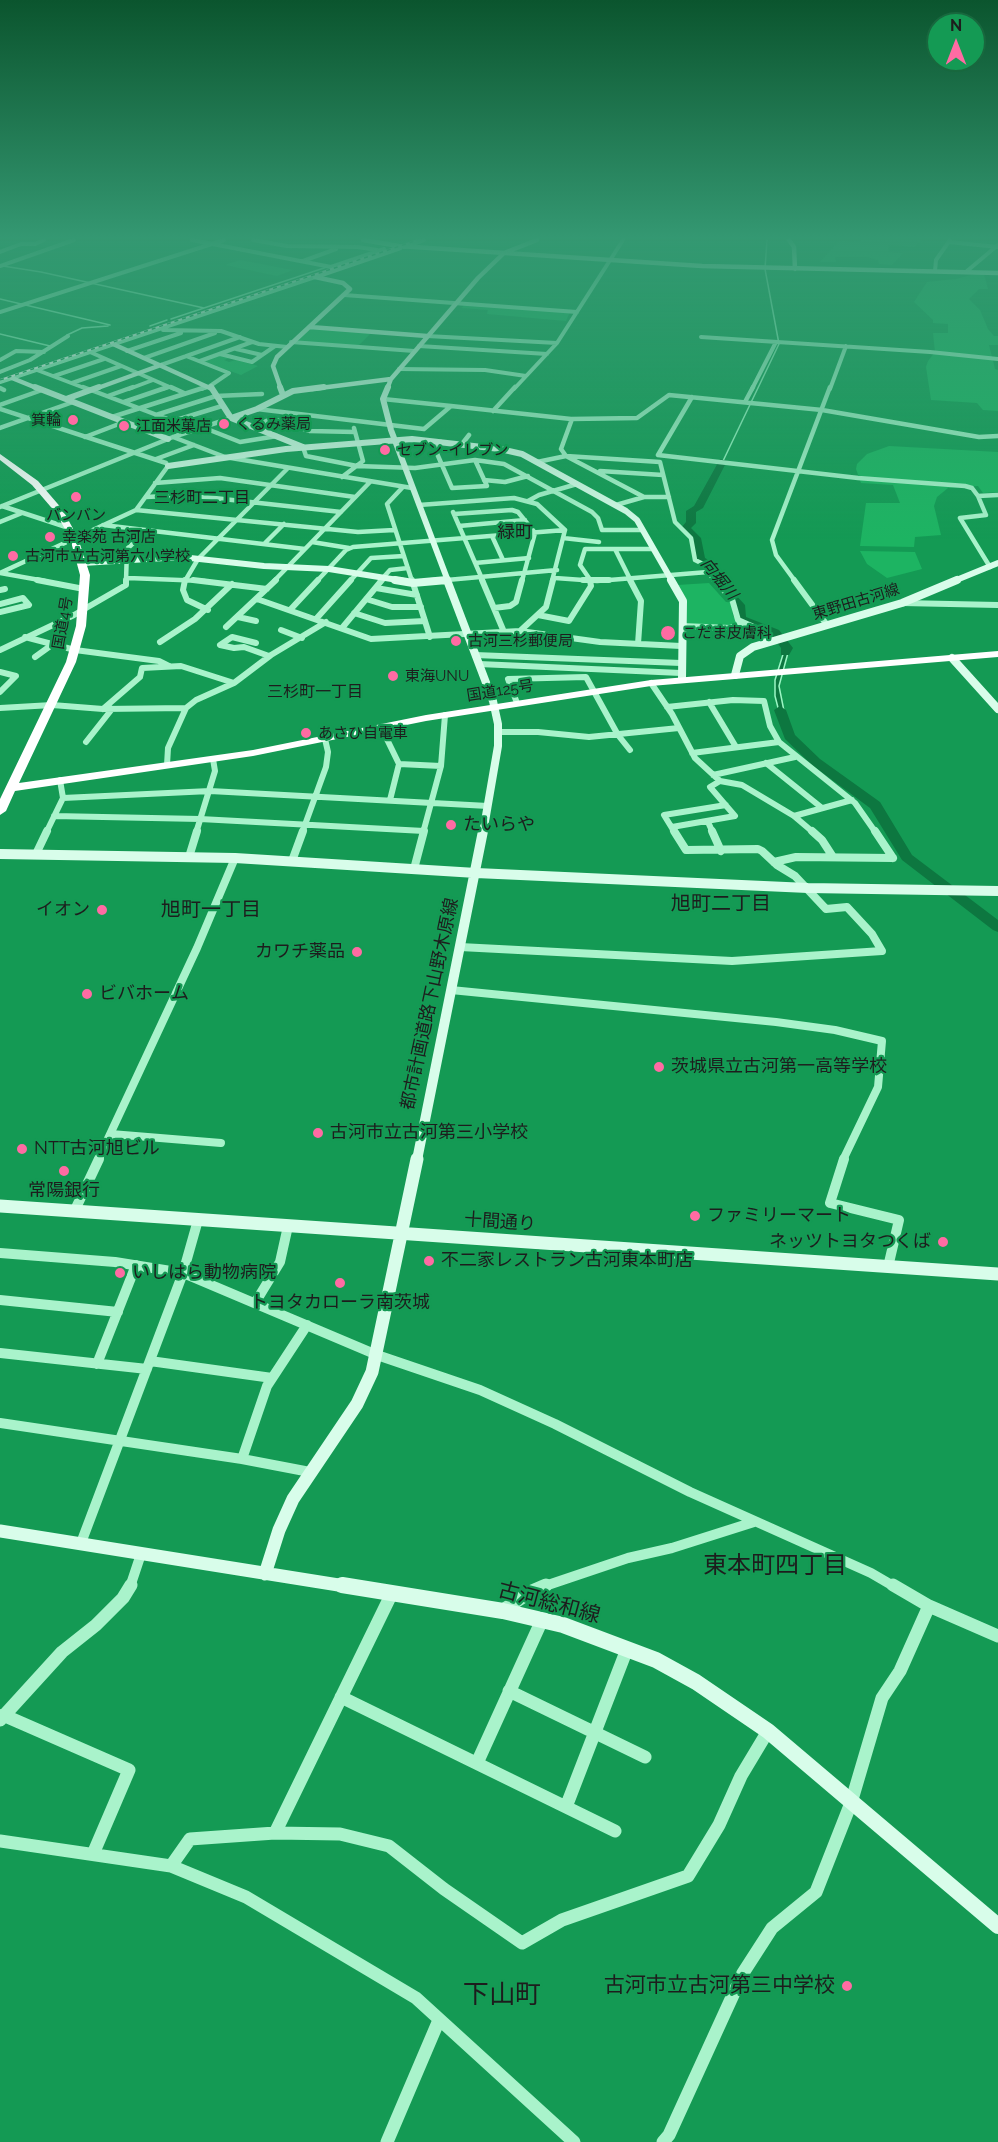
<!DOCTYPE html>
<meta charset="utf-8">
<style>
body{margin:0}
#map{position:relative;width:998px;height:2142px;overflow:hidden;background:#149a54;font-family:Raleway,sans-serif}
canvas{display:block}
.north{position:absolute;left:926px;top:12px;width:60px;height:60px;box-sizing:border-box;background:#149a54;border:2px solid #18683e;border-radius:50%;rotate:0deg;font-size:16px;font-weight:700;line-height:24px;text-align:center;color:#1d1d1d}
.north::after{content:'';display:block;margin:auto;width:21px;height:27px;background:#ff6ba3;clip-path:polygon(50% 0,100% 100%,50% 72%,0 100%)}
</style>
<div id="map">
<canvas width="998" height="2142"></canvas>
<div class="north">N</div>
</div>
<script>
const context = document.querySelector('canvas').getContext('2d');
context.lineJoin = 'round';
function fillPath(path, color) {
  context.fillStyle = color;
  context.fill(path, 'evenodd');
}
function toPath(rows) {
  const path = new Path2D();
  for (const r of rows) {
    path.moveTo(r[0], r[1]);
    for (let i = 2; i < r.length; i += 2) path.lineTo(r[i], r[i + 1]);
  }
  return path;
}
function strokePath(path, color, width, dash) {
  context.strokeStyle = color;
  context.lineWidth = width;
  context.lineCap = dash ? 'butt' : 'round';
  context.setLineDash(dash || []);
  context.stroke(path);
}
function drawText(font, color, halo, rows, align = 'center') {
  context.font = font + ' Raleway,"Noto Sans JP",sans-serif';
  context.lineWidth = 4.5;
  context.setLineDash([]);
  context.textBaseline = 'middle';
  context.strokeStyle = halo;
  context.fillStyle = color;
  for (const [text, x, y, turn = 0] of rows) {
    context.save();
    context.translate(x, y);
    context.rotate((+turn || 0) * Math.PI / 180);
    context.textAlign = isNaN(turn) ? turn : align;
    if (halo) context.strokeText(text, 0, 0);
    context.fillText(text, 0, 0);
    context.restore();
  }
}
fillPath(toPath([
 [862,240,921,240,915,247,889,245,888,252,903,253,892,265,879,264,878,260,867,257,835,257,836,262,820,262,839,241,859,242],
 [240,260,293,270,277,276,225,265],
 [978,273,984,274,988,289,979,289,969,299,980,310,988,329,994,336,998,336,998,345,989,345,995,369,998,370,998,411,983,410,977,403,931,400,926,367,928,361,935,352,933,333,948,333,948,324,933,323,933,320,914,302,927,282,956,279],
 [465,305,570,312,566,321,487,314,488,310,461,308],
 [310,328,372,332,358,346,293,342],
 [220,355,230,358,224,360,229,362,236,360,258,366,241,375,203,361],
 [889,446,998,452,998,492,983,493,978,486,948,488,937,497,934,506,941,535,915,537,914,547,860,546,866,503,900,503,893,485,861,483,856,469,857,464,867,454],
 [860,551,915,552,922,569,887,578,867,564],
 [709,583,726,602,731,601,733,616,741,624,730,627,684,625,677,585]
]), '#1db462');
const water = toPath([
 [778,637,781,637,789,649,779,686,788,731,784,731,775,696,775,680,785,648,778,637]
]);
fillPath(water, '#0d7740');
strokePath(water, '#9bf6c4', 1.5);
strokePath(toPath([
 [3,266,41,272,204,308],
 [0,299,110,325],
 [171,319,327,267],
 [150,326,167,320],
 [0,334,50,346],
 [67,335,82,328,108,326],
 [723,461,779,344,765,269,767,240]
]), '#9bf6c4', 1.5);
fillPath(toPath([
 [720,459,727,461,703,508,696,512,696,523,691,528,701,538,705,558,712,562,724,582,745,605,746,617,779,630,793,648,789,655,781,655,781,648,771,634,737,621,735,606,716,586,704,566,695,559,691,539,681,528,686,522,686,511,694,506,720,459],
 [780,706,786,710,795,735,820,759,880,802,912,855,998,920,998,932,993,930,902,860,870,808,812,765,785,739,774,710,780,706]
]), '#0d7740');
strokePath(toPath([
 [192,240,331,267,384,249],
 [253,240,287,246,358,247,377,250],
 [949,242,998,247],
 [404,247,424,240],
 [0,252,21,244,35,244,44,240],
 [303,261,336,249],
 [0,266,74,240],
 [935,271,936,260,950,240],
 [967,271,998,245],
 [344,295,577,312],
 [0,312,224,240],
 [163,330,221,331,259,344,287,347],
 [427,336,557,343],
 [701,337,930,352,998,359],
 [291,342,414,351],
 [419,346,547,354],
 [236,349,262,355],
 [127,351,181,333],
 [90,352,174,389],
 [220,354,252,362,275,346],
 [186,356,229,373,210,386,202,389],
 [144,358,215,333],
 [0,360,16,351,44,352],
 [200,361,252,342],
 [161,365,240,337],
 [399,369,485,370,526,376],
 [37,370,87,389],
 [0,372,30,360,68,336],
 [54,376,104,359],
 [0,382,315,277],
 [72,383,121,366],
 [129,389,153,380],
 [163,389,168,387],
 [514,389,557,343,623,240],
 [752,389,776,342],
 [830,389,846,346]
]), '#a9f3cb', 4);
strokePath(toPath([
 [83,387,194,429],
 [171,387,184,393],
 [0,388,4,390],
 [108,396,133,387],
 [692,397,658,455,858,478,965,486,972,488,978,496],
 [383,399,451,406],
 [124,402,168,387],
 [745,402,753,387],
 [0,405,42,390],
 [0,409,166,463,168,466,136,510],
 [257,409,424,429,451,406,571,419,637,418,669,395,822,410,979,437,998,436],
 [493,411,515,387],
 [156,415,216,396,262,394],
 [112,417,206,387],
 [572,419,561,449,566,456,644,497],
 [173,421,222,406],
 [251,426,273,419,310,431,355,432],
 [202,427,240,442,277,436],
 [0,428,73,402],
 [85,437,124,422],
 [173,437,225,457,412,488],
 [441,442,435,449,452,488,487,486,475,460],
 [462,444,469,435],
 [303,447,306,456,357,466,415,468,475,460,504,464,592,512,598,518,602,530,643,530],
 [156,459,194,445],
 [537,462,566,456,660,462,675,522,691,538,695,560,705,565,714,581],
 [600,471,663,475],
 [342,477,363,461,354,428],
 [484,480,505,482,528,476],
 [155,483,220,478,355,497],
 [402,488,387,504,412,581],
 [146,497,187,495,341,512],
 [528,501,539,495,577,484],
 [419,505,514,498,537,504,565,530],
 [616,505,644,497,669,497],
 [2,506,69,528],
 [0,507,173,437,231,418],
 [453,512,483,581],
 [454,514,512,510,518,512,535,533,522,581],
 [0,522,22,513],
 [103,525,305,549],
 [459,526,525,520],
 [492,536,503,560],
 [563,538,599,542],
 [312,542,349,548],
 [264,544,284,524],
 [615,549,631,581],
 [475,563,529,558],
 [990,567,960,518,986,515,978,496,998,495],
 [0,573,136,510,358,532,394,530],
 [0,573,45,581],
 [128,578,205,581],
 [555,578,597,581,708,572],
 [447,580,557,570],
 [126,581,127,549,147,530],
 [185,581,198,559,288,468],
 [274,581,370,482],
 [317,581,346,550,353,547,565,530],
 [350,581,371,558,404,556],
 [380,581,390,570,408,568],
 [552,581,565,530],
 [591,581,580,565,585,549,654,549],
 [795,581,776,555,772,540,830,387]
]), '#a9f3cb', 4.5);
strokePath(toPath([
 [37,580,84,589],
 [185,580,183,590,187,600,208,610],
 [193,580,267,589],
 [412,580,430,637],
 [482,580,504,632],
 [583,580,609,580],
 [630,580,641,601,638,644],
 [714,580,732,599,738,620,756,628,767,643],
 [794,580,827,625],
 [376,588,417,595],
 [0,590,5,589],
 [257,599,371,639,520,631,600,642,681,646],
 [366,599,392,607,421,607],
 [902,603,998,605],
 [0,604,23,598,29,605,0,612],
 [494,608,510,606,516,602,522,580],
 [290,610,318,580],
 [354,613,385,623,425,621],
 [538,615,569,621,591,586,590,580],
 [238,617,256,621],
 [316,619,351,580],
 [682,626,730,628,745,624],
 [226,627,276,580],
 [342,628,382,580],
 [281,630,302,638],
 [520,631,546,607,553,580],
 [25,637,75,650,159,661,169,666],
 [160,642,195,619,232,584],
 [256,643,232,637,220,645,234,648,244,647,269,656],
 [0,650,74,615,126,585,126,580],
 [475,655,681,663],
 [35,657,53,644],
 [479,664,681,673],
 [0,672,16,676,0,692],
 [651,683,672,714,695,758,720,781,710,787,735,816,672,827],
 [709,702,736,747],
 [517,703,508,679,586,677,618,735,630,750],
 [667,707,733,700,764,701,770,726,779,742,855,803,876,833],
 [0,708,52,705,103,709,186,708],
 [103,709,140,677,142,668,181,666,234,683],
 [381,727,399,764,390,800],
 [498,732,538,732,589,737,679,728],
 [86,742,112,709],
 [692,753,779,742],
 [766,763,822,808],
 [399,764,441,766],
 [167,765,168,748,186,708,196,700,234,683,271,655,326,622],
 [713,775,795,757],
 [720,781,742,785,794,816,814,833],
 [63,798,210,791,488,806],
 [54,816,200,819,424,831],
 [794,816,852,800],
 [708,822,713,833],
 [46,833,63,798,60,780],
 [196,833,215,771,213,759],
 [302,833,326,767,328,752,325,739],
 [423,833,441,766,445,715],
 [675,833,664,815,726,805]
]), '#a9f3cb', 6);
strokePath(toPath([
 [712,831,721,851],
 [812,831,822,840,833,857],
 [875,831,893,858],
 [36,854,47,831],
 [189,857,197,831],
 [292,861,303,831],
 [774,862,796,857,893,858],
 [414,869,424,831],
 [460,947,732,961,882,951,872,934,847,907,826,909,795,876,777,865,762,851,758,849,686,850,674,831],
 [451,990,776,1022,835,1030,882,1041,878,1087,843,1160],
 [111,1134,221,1143],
 [98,1160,197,948,235,858]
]), '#a9f3cb', 8);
strokePath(toPath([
 [844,1159,830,1203,899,1220,888,1267],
 [74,1212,99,1159],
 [0,1253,115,1262,183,1273,377,1355,480,1390,555,1424,690,1492,871,1573,895,1587],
 [0,1300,118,1312],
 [255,1303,280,1262,288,1226],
 [0,1353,147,1369],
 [150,1361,272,1378],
 [97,1364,136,1265],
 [0,1423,242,1459,310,1472],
 [242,1459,267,1386,307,1325],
 [81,1543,183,1273,198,1220],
 [130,1587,141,1554],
 [542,1587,628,1558,672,1548,754,1522]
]), '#a9f3cb', 10);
strokePath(toPath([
 [893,1585,929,1606,998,1636],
 [503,1610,532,1591,546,1585],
 [509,1691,645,1757],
 [341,1697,615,1831],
 [3,1715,129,1770,93,1854],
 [0,1720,62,1652,96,1625,123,1598,131,1585],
 [477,1763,542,1620],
 [566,1807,627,1649],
 [275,1833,392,1593],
 [0,1841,171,1866,246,1897,416,1998,574,2142],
 [171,1866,190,1839,275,1833,340,1834,389,1846,444,1889,522,1943,562,1920,688,1876,719,1825,741,1776,768,1731],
 [387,2142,439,2020],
 [663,2142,669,2135,743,1973,772,1928,816,1892,851,1803,882,1698,900,1671,929,1606]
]), '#a9f3cb', 13);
strokePath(toPath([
 [363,240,399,246,702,266,998,273],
 [789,240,794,247,795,269],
 [315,277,400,248],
 [310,327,427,336],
 [113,344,212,389],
 [12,378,39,389],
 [95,389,161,365],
 [281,389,273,366,277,357,350,289,343,283,315,277],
 [312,389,391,379],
 [387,389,391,379,478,278,504,253,537,240]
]), '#d8fdea', 4.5);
strokePath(toPath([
 [35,387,168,439],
 [211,387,231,418,303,447],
 [280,387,283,395],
 [388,387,383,399,391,430,448,581],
 [66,399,99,387],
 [231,418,257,409,293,391,324,387],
 [168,466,286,449,412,439,500,449,522,454,626,511,637,520,672,581],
 [83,563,181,557,264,566,329,569,404,581],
 [430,581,447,580],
 [954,581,998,563]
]), '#d8fdea', 6);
strokePath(toPath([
 [395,580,413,583,447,580],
 [447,580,493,701,498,724,498,746,483,833],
 [671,580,683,601,682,679],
 [952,658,998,709],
 [735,675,740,656,753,647,902,603,957,580]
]), '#d8fdea', 8);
strokePath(toPath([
 [0,854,235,858,476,873,808,888,998,891],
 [417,1160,483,831]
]), '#d8fdea', 10);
strokePath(toPath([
 [0,1206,998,1274],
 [0,1531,351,1587],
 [265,1574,279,1530,293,1499,357,1404,372,1372,417,1159]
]), '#d8fdea', 13);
strokePath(toPath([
 [342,1585,503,1611,563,1625,656,1660,696,1682,768,1731,998,1926]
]), '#d8fdea', 16);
fillPath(toPath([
 [0,454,38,481,63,510,78,538,90,575,86,626,76,662,19,783,253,750,426,715,651,680,998,651,998,657,651,686,426,721,253,756,15,791,6,811,0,815,0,799,66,662,76,626,80,575,70,538,56,513,32,485,0,460,0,454]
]), '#fff');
const rail = toPath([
 [0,380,418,240]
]);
strokePath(rail, '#fff', 2);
strokePath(rail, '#149a54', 1.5, [4]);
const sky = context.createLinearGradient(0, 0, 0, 540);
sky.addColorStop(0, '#0b552e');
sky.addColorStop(0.44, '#349872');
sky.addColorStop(1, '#34987200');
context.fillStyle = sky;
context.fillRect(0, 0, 998, 540);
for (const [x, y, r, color] of [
 [73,420,6,"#ff6ba3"],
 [224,424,6,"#ff6ba3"],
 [124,426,6,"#ff6ba3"],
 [385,450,6,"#ff6ba3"],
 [76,497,6,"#ff6ba3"],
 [50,537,6,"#ff6ba3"],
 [13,556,6,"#ff6ba3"],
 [668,633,8,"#ff6ba3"],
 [456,641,6,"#ff6ba3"],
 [393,676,6,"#ff6ba3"],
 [306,733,6,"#ff6ba3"],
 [451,825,6,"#ff6ba3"],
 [102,910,6,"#ff6ba3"],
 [357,952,6,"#ff6ba3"],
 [87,994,6,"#ff6ba3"],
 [659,1067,6,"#ff6ba3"],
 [318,1133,6,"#ff6ba3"],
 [22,1149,6,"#ff6ba3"],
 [64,1171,6,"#ff6ba3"],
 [695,1216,6,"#ff6ba3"],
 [943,1242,6,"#ff6ba3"],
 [429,1261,6,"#ff6ba3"],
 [120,1273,6,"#ff6ba3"],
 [340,1283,6,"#ff6ba3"],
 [847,1986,6,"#ff6ba3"]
]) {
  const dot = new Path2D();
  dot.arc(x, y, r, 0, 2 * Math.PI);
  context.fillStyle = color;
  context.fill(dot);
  strokePath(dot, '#149a54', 2);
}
drawText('15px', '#1d1d1d', '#149a54', [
 ["箕輪",61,420,"right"],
 ["くるみ薬局",236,424],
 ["江面米菓店",136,426],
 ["セブン-イレブン",397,450],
 ["バンバン",76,515,"center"],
 ["幸楽苑 古河店",62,537],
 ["古河市立古河第六小学校",25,556],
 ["こだま皮膚科",682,633],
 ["古河三杉郵便局",468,641],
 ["東海UNU",405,676],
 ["あさひ自電車",318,733]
], 'left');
drawText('15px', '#1d1d1d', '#149a54', [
 ["東野田古河線",856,602,-17],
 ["国道4号",63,623,-80],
 ["国道125号",500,691,-9]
]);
drawText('16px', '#1d1d1d', '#149a54', [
 ["三杉町二丁目",202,498],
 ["三杉町一丁目",315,692]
]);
drawText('italic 16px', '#191d1b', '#149a54', [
 ["向堀川",719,579,51]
]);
drawText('18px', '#1d1d1d', '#149a54', [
 ["緑町",515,533]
]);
drawText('18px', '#1d1d1d', '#149a54', [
 ["たいらや",463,825],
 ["イオン",90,910,"right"],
 ["カワチ薬品",345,952,"right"],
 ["ビバホーム",99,994],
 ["茨城県立古河第一高等学校",671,1067],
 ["古河市立古河第三小学校",330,1133],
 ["NTT古河旭ビル",34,1149],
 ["常陽銀行",64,1191,"center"],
 ["ファミリーマート",707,1216],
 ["ネッツトヨタつくば",931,1242,"right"],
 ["不二家レストラン古河東本町店",441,1261],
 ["いしはら動物病院",132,1273],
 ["トヨタカローラ南茨城",340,1303,"center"]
], 'left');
drawText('18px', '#1d1d1d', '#149a54', [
 ["都市計画道路下山野木原線",430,1004,-78],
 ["十間通り",500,1222,4]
]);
drawText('20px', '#1d1d1d', '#149a54', [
 ["旭町二丁目",721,904],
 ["旭町一丁目",211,910]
]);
drawText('21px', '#1d1d1d', '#149a54', [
 ["古河総和線",549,1603,15]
]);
drawText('21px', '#1d1d1d', '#149a54', [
 ["古河市立古河第三中学校",835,1986]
], 'right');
drawText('24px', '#1d1d1d', '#149a54', [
 ["東本町四丁目",775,1566]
]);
drawText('26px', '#1d1d1d', '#149a54', [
 ["下山町",502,1995]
]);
</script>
